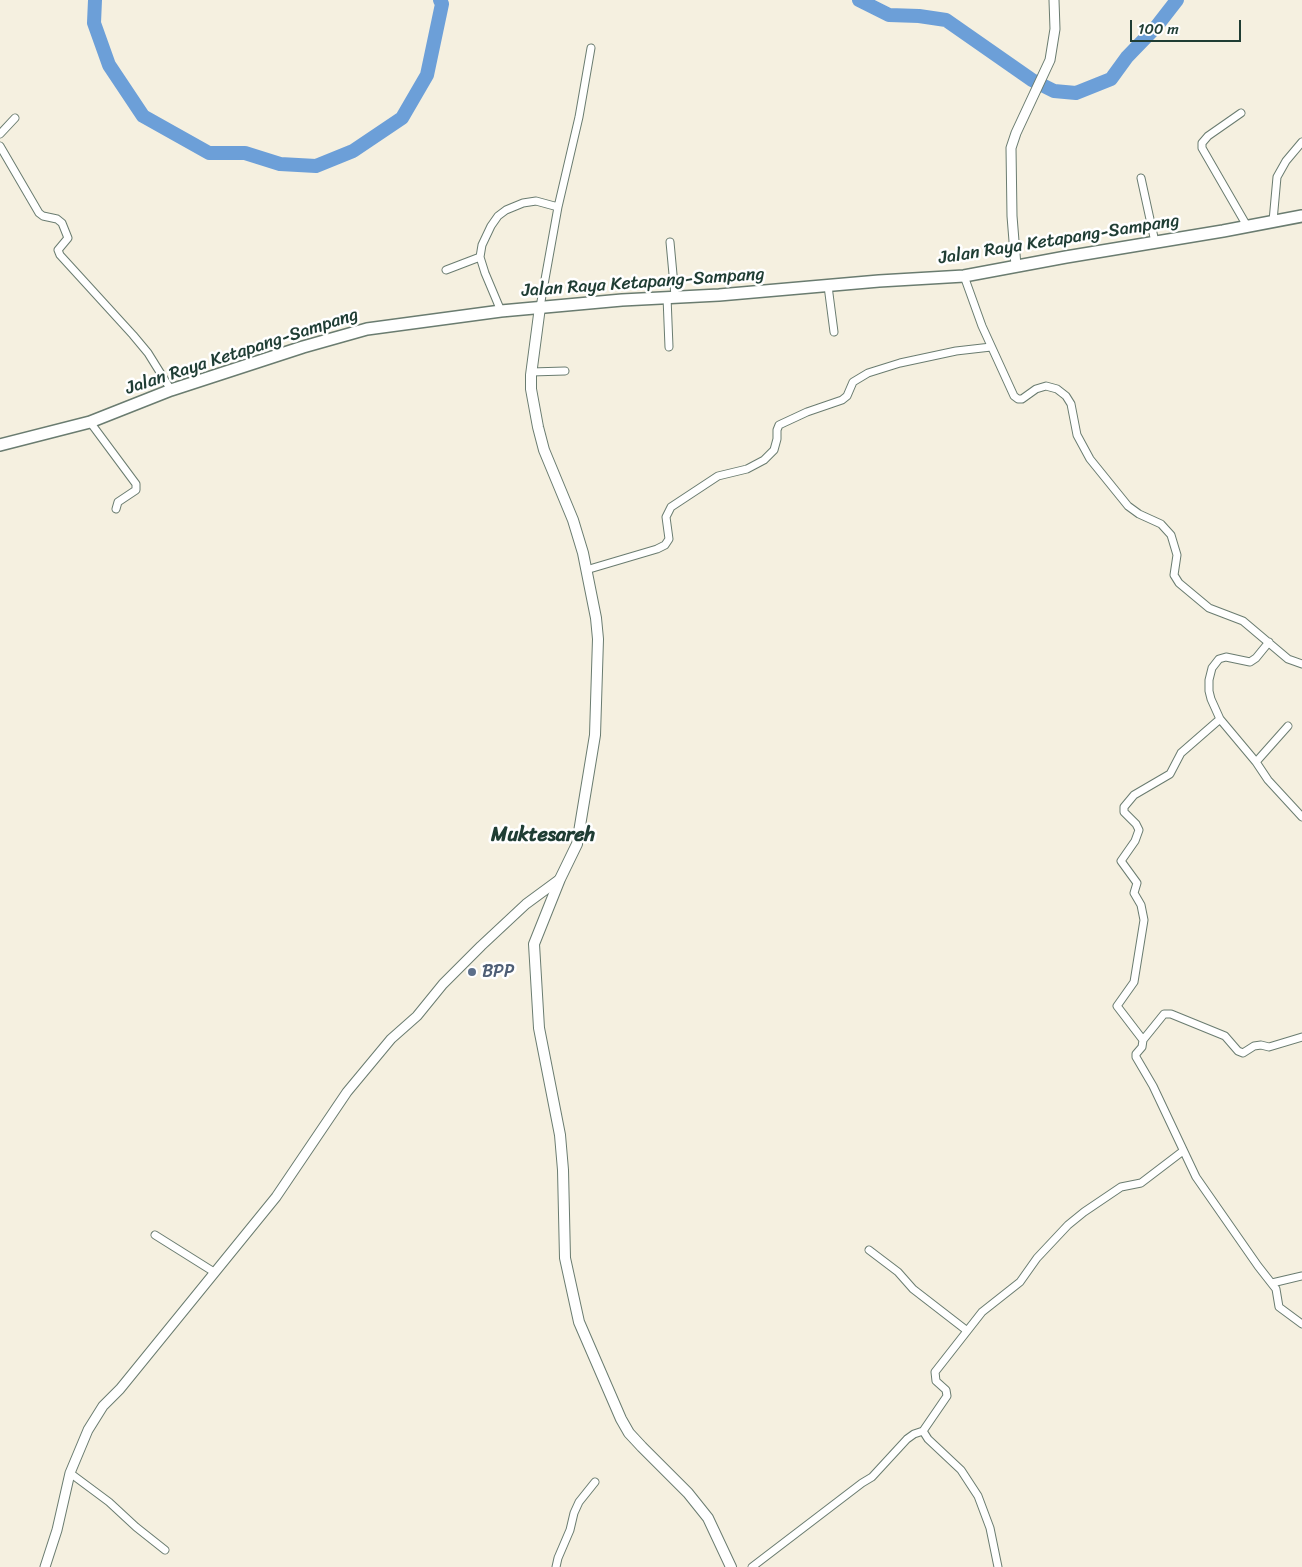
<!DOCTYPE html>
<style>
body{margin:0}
#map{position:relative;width:1302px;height:1567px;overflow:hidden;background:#f5f0e0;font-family:Sriracha,sans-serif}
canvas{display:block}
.scale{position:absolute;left:1130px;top:20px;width:111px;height:22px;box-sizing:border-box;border:2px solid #1f3d34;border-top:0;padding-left:6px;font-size:15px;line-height:18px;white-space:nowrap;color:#1f3d34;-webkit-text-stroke:4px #fff;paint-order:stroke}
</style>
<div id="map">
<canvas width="1302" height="1567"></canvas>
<div class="scale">100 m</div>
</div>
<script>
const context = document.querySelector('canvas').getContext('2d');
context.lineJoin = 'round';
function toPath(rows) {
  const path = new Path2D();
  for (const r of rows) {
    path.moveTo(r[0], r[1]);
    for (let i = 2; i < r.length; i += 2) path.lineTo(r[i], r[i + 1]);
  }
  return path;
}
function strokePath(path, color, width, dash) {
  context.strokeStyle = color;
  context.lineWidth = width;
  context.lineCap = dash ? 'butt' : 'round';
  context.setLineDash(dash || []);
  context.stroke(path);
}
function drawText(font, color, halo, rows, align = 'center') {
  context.font = font + ' Sriracha,sans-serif';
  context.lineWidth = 5;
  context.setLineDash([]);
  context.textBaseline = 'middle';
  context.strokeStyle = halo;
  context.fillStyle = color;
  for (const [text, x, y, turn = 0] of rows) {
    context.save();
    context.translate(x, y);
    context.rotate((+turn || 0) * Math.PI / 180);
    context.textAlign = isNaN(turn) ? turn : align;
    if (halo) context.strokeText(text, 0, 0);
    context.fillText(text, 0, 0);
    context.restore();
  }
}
strokePath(toPath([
 [95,0,94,23,109,65,143,116,209,153,245,153,280,164,316,166,353,151,402,118,427,75,442,4,440,0],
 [859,0,889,15,919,16,946,20,1032,80,1054,91,1076,93,1111,79,1127,57,1156,27,1177,0]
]), '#6c9fd8', 14);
const minor = toPath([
 [1241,113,1208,136,1202,143,1202,148,1247,226],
 [0,134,15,118],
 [0,146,39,213,43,216,57,219,62,223,68,238,58,250,60,255,133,335,148,353,171,390],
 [1141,178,1155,242],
 [1273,221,1277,177,1286,161,1302,142],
 [670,242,675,296],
 [446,270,480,257],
 [964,276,982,326,1014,396,1018,399,1022,399,1036,389,1046,386,1057,389,1066,396,1071,404,1077,435,1090,459,1128,506,1139,514,1161,524,1171,535,1177,555,1174,575,1179,583,1209,608,1243,621,1288,659,1302,664],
 [828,286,834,332],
 [667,297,669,347],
 [540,307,558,207,579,117,591,48],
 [501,311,485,273,480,257,482,245,491,226,498,216,506,210,523,203,536,201,558,207],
 [531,372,565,371],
 [90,422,136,484,136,490,118,502,116,509],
 [586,570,657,549,665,545,669,539,666,517,671,507,718,476,747,469,764,460,774,450,777,439,777,430,779,425,807,412,842,400,847,396,853,382,868,373,900,363,956,351,991,347],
 [1269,642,1256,658,1250,662,1226,657,1219,659,1212,668,1209,680,1209,691,1211,699,1220,719,1256,762,1268,780,1302,817],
 [1220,719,1181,753,1170,774,1134,795,1124,807,1124,812,1136,824,1139,830,1135,841,1121,861,1137,883,1134,893,1141,905,1144,920,1134,982,1117,1006,1143,1040,1142,1047,1136,1054,1136,1057,1153,1086,1196,1177,1258,1266,1276,1289,1279,1307,1302,1324],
 [1256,762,1288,726],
 [1143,1040,1164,1014,1171,1014,1225,1036,1238,1051,1243,1053,1254,1046,1261,1045,1269,1047,1302,1037],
 [155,1235,214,1272],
 [869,1250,898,1272,913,1289,966,1330],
 [1272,1283,1302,1276],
 [70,1473,109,1502,136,1527,165,1550],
 [556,1567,558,1558,570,1530,574,1513,579,1502,595,1482],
 [752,1567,862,1483,872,1477,907,1439,914,1434,923,1431],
 [998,1567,990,1528,978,1496,961,1470,928,1439,923,1431,947,1396,946,1390,936,1381,935,1372,982,1312,1020,1282,1037,1258,1068,1225,1084,1212,1121,1187,1141,1183,1183,1151]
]);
const tertiary = toPath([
 [1016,266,1012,216,1011,148,1016,133,1050,60,1055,29,1054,0],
 [45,1567,57,1530,70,1473,88,1430,103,1406,120,1389,276,1197,347,1092,391,1039,417,1016,443,984,481,946,526,904,560,879]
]);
const secondary = toPath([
 [540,307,531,375,531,389,538,427,544,450,573,520,583,553,596,618,598,639,595,735,577,844,560,879,534,944,539,1028,560,1135,563,1170,565,1258,579,1322,621,1419,629,1433,642,1447,688,1493,708,1518,731,1567]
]);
const primary = toPath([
 [0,445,90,422,171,390,303,347,367,329,501,311,622,300,719,295,879,281,964,276,1066,257,1223,231,1302,216]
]);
strokePath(minor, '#6a7c70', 9);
strokePath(tertiary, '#6a7c70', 11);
strokePath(secondary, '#6a7c70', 12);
strokePath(primary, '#6a7c70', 14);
strokePath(minor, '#fff', 7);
strokePath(tertiary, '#fff', 9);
strokePath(secondary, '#fff', 10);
strokePath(primary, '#fff', 11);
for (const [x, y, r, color] of [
 [472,972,5,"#5c6f8a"]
]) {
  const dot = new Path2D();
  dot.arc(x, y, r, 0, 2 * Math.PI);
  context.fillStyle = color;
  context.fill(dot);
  strokePath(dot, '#fff', 2);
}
drawText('18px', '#1f3d34', '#fff', [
 ["Jalan Raya Ketapang-Sampang",1059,240,-9],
 ["Jalan Raya Ketapang-Sampang",643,283,-4],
 ["Jalan Raya Ketapang-Sampang",242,352,-18]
]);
drawText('18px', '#4e5e75', '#fff', [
 ["BPP",482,972]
], 'left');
drawText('bold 20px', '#1f3d34', '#fff', [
 ["Muktesareh",543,836]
]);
</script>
